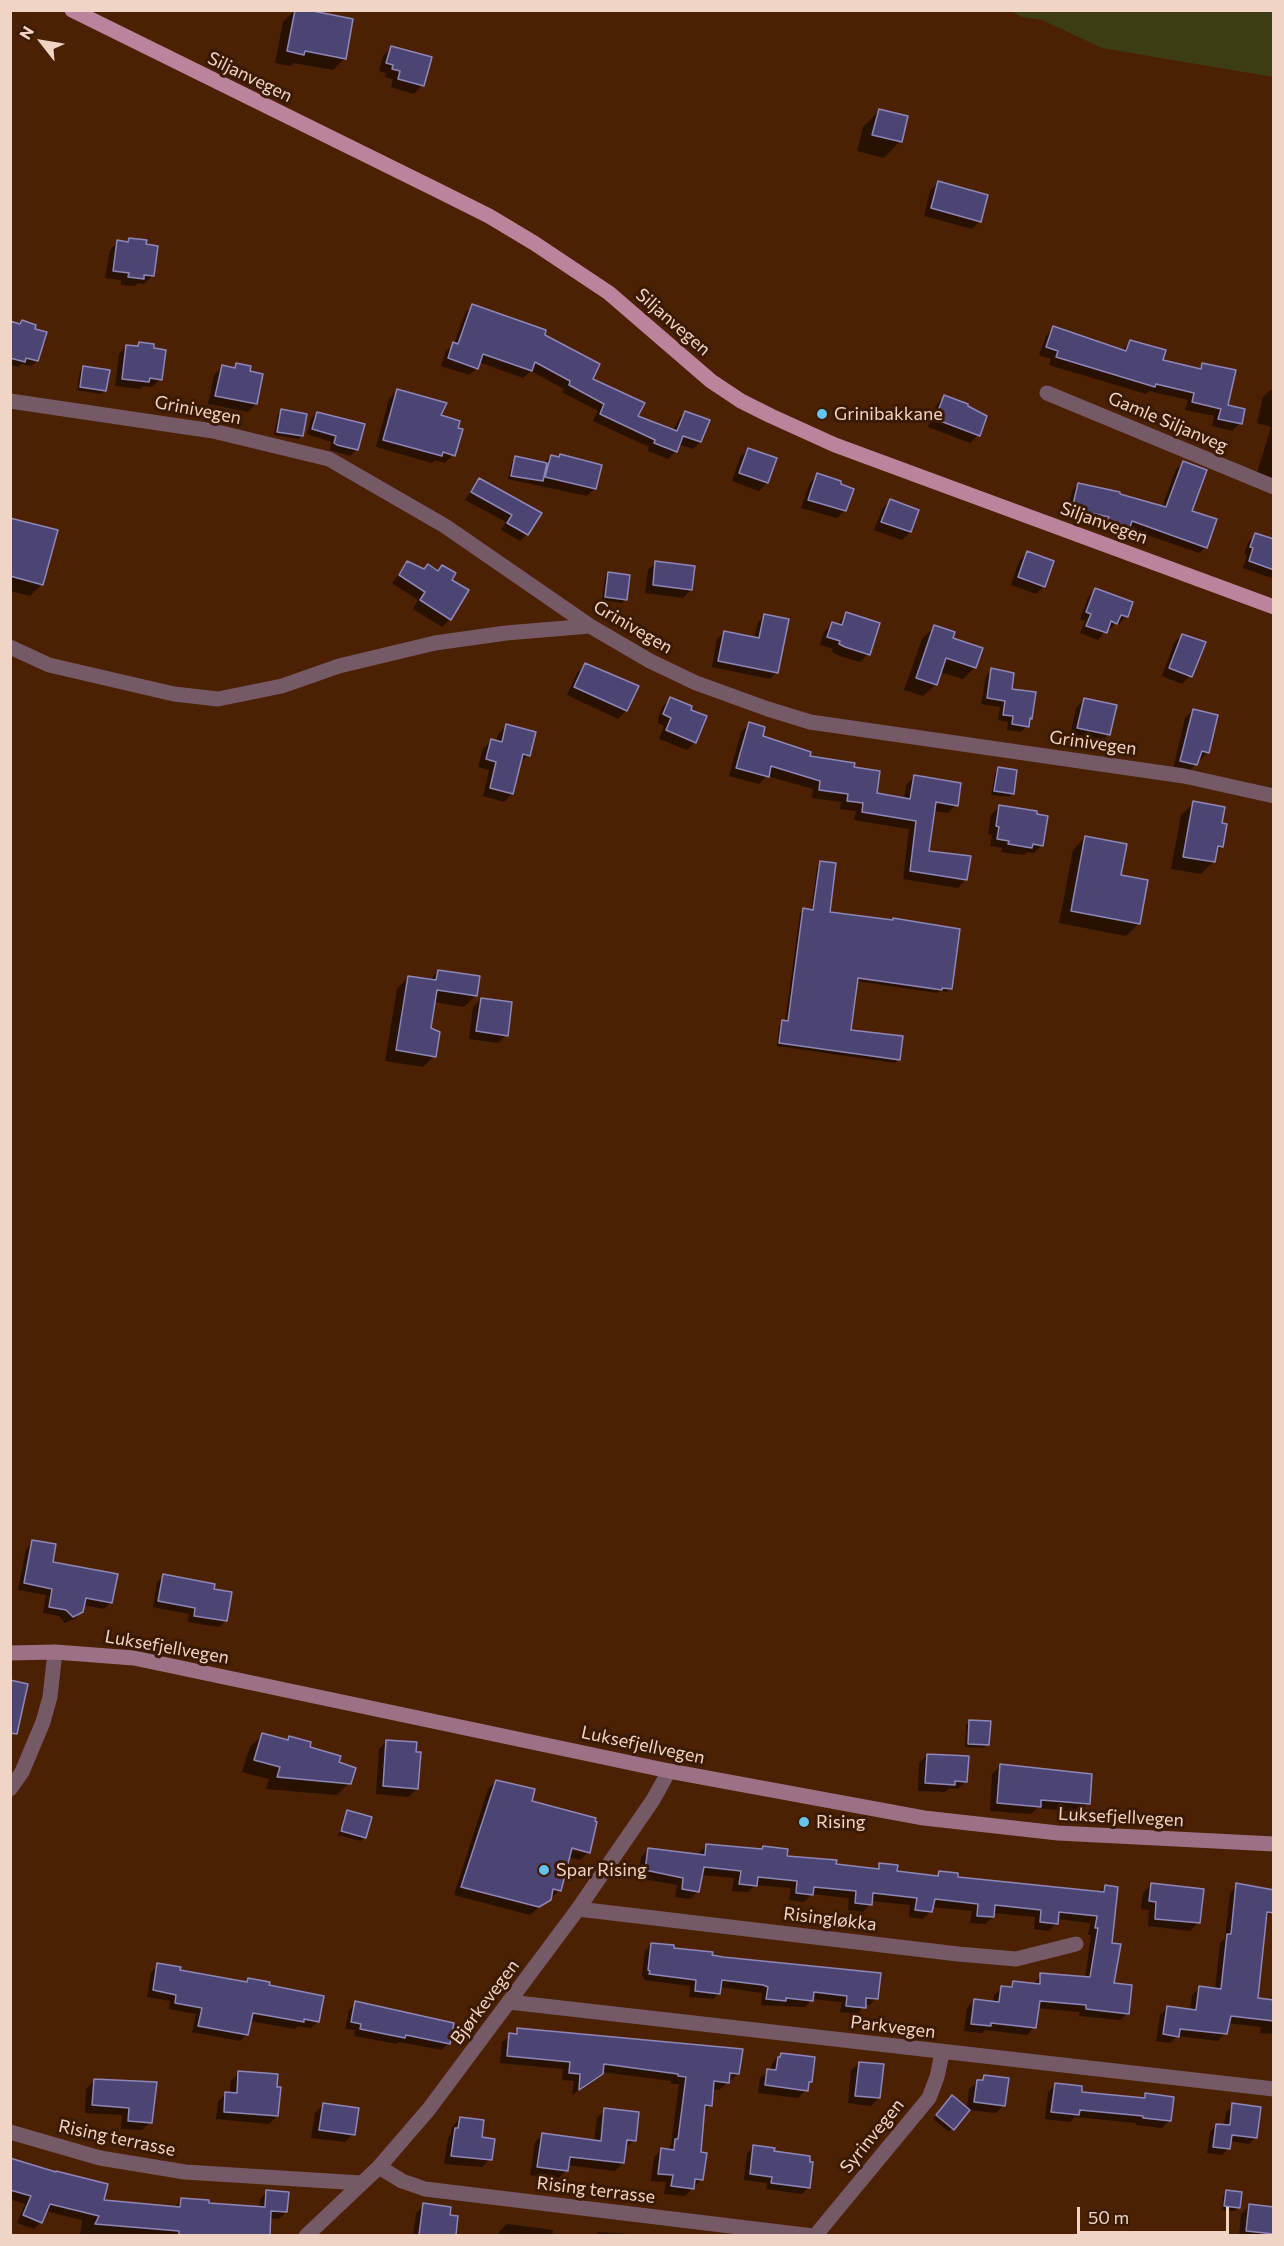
<!DOCTYPE html>
<meta charset="utf-8">
<style>
body{margin:0}
#map{position:relative;width:1284px;height:2246px;overflow:hidden;background:#4b2003;font-family:Commissioner,sans-serif}
canvas{display:block}
.frame{position:absolute;inset:0;border:12px solid #f0d4c5;pointer-events:none}
.north{position:absolute;left:12px;top:12px;width:60px;height:60px;-webkit-text-stroke:4px #3b1a05;paint-order:stroke;rotate:301deg;font-size:16px;font-weight:700;line-height:24px;text-align:center;color:#f0d4c5}
.north::after{content:'';display:block;margin:auto;width:21px;height:27px;background:#f0d4c5;clip-path:polygon(50% 0,100% 100%,50% 72%,0 100%)}
.scale{position:absolute;left:1077px;top:2207px;width:152px;height:27px;box-sizing:border-box;border:3px solid #f0d4c5;border-top:0;padding-left:8px;font-size:18px;line-height:21px;white-space:nowrap;color:#f0d4c5;-webkit-text-stroke:4px #3b1a05;paint-order:stroke}
</style>
<div id="map">
<canvas width="1284" height="2246"></canvas>
<div class="frame"></div>
<div class="north">N</div>
<div class="scale">50 m</div>
</div>
<script>
const context = document.querySelector('canvas').getContext('2d');
context.lineJoin = 'round';
function fillPath(path, color) {
  context.fillStyle = color;
  context.fill(path, 'evenodd');
}
function toPath(rows) {
  const path = new Path2D();
  for (const r of rows) {
    path.moveTo(r[0], r[1]);
    for (let i = 2; i < r.length; i += 2) path.lineTo(r[i], r[i + 1]);
  }
  return path;
}
function strokePath(path, color, width, dash) {
  context.strokeStyle = color;
  context.lineWidth = width;
  context.lineCap = dash ? 'butt' : 'round';
  context.setLineDash(dash || []);
  context.stroke(path);
}
function drawText(font, color, halo, rows, align = 'center') {
  context.font = font + ' Commissioner,sans-serif';
  context.lineWidth = 6;
  context.setLineDash([]);
  context.textBaseline = 'middle';
  context.strokeStyle = halo;
  context.fillStyle = color;
  for (const [text, x, y, turn = 0] of rows) {
    context.save();
    context.translate(x, y);
    context.rotate((+turn || 0) * Math.PI / 180);
    context.textAlign = isNaN(turn) ? turn : align;
    if (halo) context.strokeText(text, 0, 0);
    context.fillText(text, 0, 0);
    context.restore();
  }
}
fillPath(toPath([
 [1011,11,1273,11,1273,77,1102,48,1042,20,1022,17]
]), '#3c3d15');
fillPath(toPath([
 [295,10,300,10,345,58,333,70,294,63,290,66,275,63,283,22],
 [391,48,422,85,414,94,391,87,393,79,385,77,386,73,379,71,383,56],
 [879,111,900,141,884,158,857,151,863,127],
 [938,183,980,221,972,229,924,216,930,191],
 [130,240,152,276,144,284,138,283,135,286,121,285,121,280,105,278,110,250,118,242,126,243],
 [473,306,543,336,591,380,636,417,673,431,678,420,685,412,700,442,693,449,678,444,676,451,668,459,648,451,649,447,593,421,598,411,562,392,564,389,531,371,523,378,479,362,477,368,469,375,441,366,446,351,454,344,465,313],
 [10,323,37,361,31,366,21,364,18,367,10,365],
 [1053,328,1122,351,1130,341,1161,361,1198,369,1203,364,1227,406,1240,423,1232,431,1212,426,1214,416,1185,410,1188,400,1149,391,1146,394,1049,365,1051,359,1039,355,1046,336],
 [139,344,160,379,152,387,143,386,140,389,115,386,119,354,127,346,136,347],
 [236,365,256,404,248,412,208,404,214,375,222,367,232,369],
 [83,367,105,390,101,394,77,390,80,371],
 [1270,390,1274,391,1273,478,1257,473,1271,427,1257,423,1263,397],
 [397,391,439,416,453,455,445,463,435,460,432,463,376,447,389,399],
 [944,397,978,435,970,443,928,427,936,405],
 [281,411,302,436,298,439,274,435,278,414],
 [317,413,363,426,356,450,350,456,330,450,331,442,307,434,311,419],
 [748,449,767,483,759,491,732,481,740,457],
 [551,456,558,458,560,456,595,488,587,496,508,479,512,462,516,458,543,464],
 [1183,463,1190,511,1206,547,1199,553,1127,528,1122,533,1102,528,1103,523,1066,515,1072,491,1078,484,1162,507,1176,469],
 [818,475,839,485,845,510,837,518,801,508,810,483],
 [479,480,540,513,527,534,520,541,501,530,506,522,465,500],
 [890,501,910,532,902,540,874,530,882,509],
 [10,526,42,584,30,596,10,591],
 [1256,534,1274,540,1274,579,1243,568,1247,555,1244,554,1249,541],
 [1027,553,1044,586,1036,594,1011,585,1019,561],
 [656,562,691,590,683,598,645,593,648,570],
 [407,563,423,570,437,572,442,567,450,580,450,619,442,627,413,609,418,600,392,583],
 [609,573,626,599,622,603,602,600,605,577],
 [1095,590,1126,616,1119,624,1116,623,1109,630,1107,629,1098,640,1080,633,1085,621,1080,619,1088,597],
 [846,614,868,654,860,662,837,655,832,652,833,649,820,645,824,632,832,624,837,625],
 [764,616,777,672,770,679,712,667,717,639,724,632,754,638,758,622],
 [934,627,975,667,963,679,940,672,936,684,923,696,904,690,922,639],
 [1182,635,1190,676,1182,684,1162,676,1174,643],
 [585,665,626,711,618,719,567,695,577,673],
 [992,670,1031,718,1027,726,1021,732,1007,730,1008,722,998,720,1000,707,981,704,986,676],
 [670,699,695,742,687,750,659,739,664,726,658,723,658,718,662,707],
 [1084,700,1109,734,1101,742,1070,736,1076,708],
 [1193,710,1208,752,1200,760,1198,759,1196,764,1188,772,1173,769,1185,718],
 [750,724,761,737,808,757,852,769,875,795,904,799,906,785,914,777,956,805,948,813,934,811,927,852,966,879,958,888,903,879,909,829,854,820,856,811,840,809,841,802,812,798,813,789,767,776,759,784,729,776,741,732],
 [507,726,528,755,520,763,512,794,504,802,483,796,489,770,478,767,483,749,491,741,496,742,498,734],
 [998,769,1012,794,1009,797,991,795,995,773],
 [1194,803,1220,824,1221,847,1215,853,1213,862,1201,874,1171,869,1181,815],
 [999,807,1042,845,1034,853,1027,852,1023,855,1001,852,1002,848,990,846,992,835,988,834,991,815],
 [1085,837,1119,876,1139,923,1126,936,1059,923,1073,850],
 [821,863,828,913,950,988,947,992,939,991,937,993,856,981,849,1031,899,1059,895,1063,777,1046,779,1026,785,1022,800,913,804,910,811,911,817,867],
 [438,971,476,995,464,1007,434,1002,429,1029,434,1056,423,1067,385,1061,397,989,408,977,429,981],
 [481,999,506,1035,498,1043,469,1039,473,1007],
 [33,1542,51,1563,111,1602,104,1609,83,1605,82,1611,75,1619,65,1623,59,1616,43,1613,46,1595,18,1590,26,1549],
 [164,1576,226,1620,219,1627,188,1622,189,1614,153,1607,157,1582],
 [970,1721,988,1744,984,1748,965,1747,966,1725],
 [262,1735,286,1741,290,1737,337,1763,349,1783,337,1795,266,1789,269,1779,242,1772,250,1747],
 [387,1741,417,1789,408,1797,376,1794,379,1749],
 [927,1755,966,1781,958,1789,949,1788,945,1792,918,1791,919,1763],
 [1000,1766,1088,1804,1080,1812,1037,1808,1031,1814,990,1811,992,1774],
 [496,1781,530,1802,588,1852,580,1860,568,1857,560,1890,530,1915,454,1895,488,1789],
 [565,1845,585,1850,585,1853,564,1848],
 [347,1812,364,1837,361,1841,338,1835,344,1816],
 [707,1845,760,1850,763,1847,785,1857,834,1866,875,1870,880,1865,895,1873,935,1877,939,1873,956,1878,1099,1893,1105,1886,1113,1984,1128,2013,1120,2020,1079,2016,1080,2012,1037,2008,1034,2027,1027,2035,985,2030,982,2033,964,2031,967,2008,974,2000,993,2003,994,1995,1002,1988,1008,1988,1014,1983,1033,1985,1041,1975,1085,1978,1091,1935,1088,1935,1090,1923,1057,1919,1056,1923,1049,1931,1034,1929,1035,1917,993,1913,993,1917,985,1924,970,1923,972,1911,932,1907,931,1911,923,1919,909,1917,910,1905,871,1901,870,1904,863,1912,848,1910,849,1898,812,1894,804,1902,789,1900,791,1888,755,1885,748,1892,732,1891,734,1878,701,1875,698,1891,690,1899,675,1897,677,1885,638,1878,641,1857,648,1850,699,1856,699,1853],
 [1151,1885,1198,1923,1190,1931,1148,1926,1149,1910,1141,1909,1143,1893],
 [1237,1885,1272,1912,1265,1920,1256,1999,1274,2001,1274,2034,1260,2033,1261,2027,1227,2023,1225,2033,1218,2041,1177,2036,1170,2043,1156,2041,1160,2015,1167,2008,1190,2011,1192,1995,1200,1988,1215,1989,1220,1943,1225,1938,1230,1893],
 [651,1944,711,1956,876,1998,870,2005,864,2004,858,2014,840,2012,842,2002,812,1999,805,2007,761,2005,762,1993,720,1987,719,1993,713,1999,689,1997,690,1986,644,1980,644,1977,642,1976,645,1951],
 [158,1965,178,1971,244,1984,248,1980,267,1986,318,2021,311,2028,298,2026,295,2029,250,2021,247,2034,240,2041,192,2032,196,2014,169,2009,170,2001,147,1997,151,1972],
 [356,2003,449,2043,442,2050,399,2042,397,2044,354,2036,355,2030,345,2029,349,2010],
 [518,2030,738,2074,719,2090,712,2089,710,2105,702,2113,699,2153,702,2179,685,2196,664,2194,666,2182,651,2181,654,2157,662,2150,668,2150,671,2145,679,2084,671,2084,671,2081,602,2072,594,2081,572,2095,574,2081,562,2080,563,2069,500,2063,502,2042],
 [781,2054,811,2081,807,2085,806,2090,798,2098,758,2093,760,2078,770,2070,773,2062],
 [859,2063,879,2098,871,2106,848,2103,851,2071],
 [239,2073,277,2116,269,2124,216,2119,218,2102,226,2094,230,2094,231,2081],
 [985,2077,1004,2105,996,2113,969,2110,949,2132,933,2119,948,2100,967,2109,969,2089],
 [94,2081,151,2122,142,2130,121,2129,122,2115,85,2113,86,2089],
 [1055,2085,1080,2093,1142,2099,1146,2095,1170,2120,1162,2128,1136,2125,1136,2123,1075,2117,1070,2122,1045,2119,1048,2092],
 [323,2105,353,2134,345,2142,311,2138,315,2113],
 [1233,2105,1256,2137,1249,2144,1229,2141,1228,2148,1222,2155,1207,2153,1210,2132,1216,2125,1224,2126,1226,2112],
 [605,2110,634,2141,624,2148,623,2163,615,2171,567,2165,567,2170,559,2178,530,2175,535,2142,543,2134,594,2141,597,2118],
 [460,2118,480,2139,490,2159,482,2167,444,2164,448,2138,451,2134,452,2127],
 [754,2146,773,2153,809,2187,802,2194,766,2189,767,2183,744,2180,747,2153],
 [10,2160,103,2201,174,2207,181,2200,207,2205,259,2208,260,2199,267,2192,286,2212,279,2219,269,2218,267,2236,80,2236,82,2220,45,2211,41,2222,34,2229,17,2223,25,2204,10,2199],
 [1227,2192,1239,2207,1235,2211,1222,2210,1223,2195],
 [424,2205,448,2216,457,2217,454,2236,413,2236,416,2213],
 [1249,2206,1274,2208,1274,2236,1239,2236,1241,2214],
 [507,2224,553,2230,552,2236,498,2236,499,2232],
 [598,2232,630,2234,595,2236]
]), '#0007');
const building = toPath([
 [295,10,308,10,353,19,346,59,305,51,304,55,287,51,295,10],
 [391,46,432,57,424,86,398,79,400,71,392,69,393,65,386,63,391,46],
 [879,109,908,116,902,142,872,135,879,109],
 [938,181,988,195,981,222,931,208,938,181],
 [129,238,147,240,146,244,158,246,154,276,144,275,144,279,128,277,129,273,113,271,117,240,128,242,129,238],
 [472,304,546,330,545,335,600,364,593,379,645,403,638,416,677,431,685,411,710,420,701,442,683,436,677,452,654,443,655,440,600,414,604,404,569,385,570,381,535,362,532,371,483,354,478,369,448,358,453,342,458,344,472,304],
 [22,320,36,325,35,329,47,332,38,361,26,358,25,362,10,358,10,321,20,324,22,320],
 [1053,326,1126,351,1130,340,1166,350,1163,360,1201,369,1202,363,1236,370,1228,405,1245,409,1242,424,1218,419,1221,409,1192,402,1194,393,1156,384,1155,387,1056,357,1058,351,1046,347,1053,326],
 [139,342,154,344,154,348,166,350,162,380,150,378,149,382,122,379,126,345,138,346,139,342],
 [236,363,251,366,250,371,263,374,257,404,215,396,222,365,235,368,236,363],
 [83,366,110,370,106,391,80,387,83,366],
 [397,389,447,403,441,415,460,421,458,428,463,429,455,456,443,452,442,456,383,440,397,389],
 [944,395,968,404,968,406,987,416,980,436,935,419,944,395],
 [281,409,307,414,303,436,277,432,281,409],
 [317,412,365,424,358,450,337,445,334,443,336,436,312,429,317,412],
 [748,448,777,458,768,483,739,473,748,448],
 [560,454,602,465,596,489,545,477,551,455,559,457,560,454],
 [515,456,547,463,543,481,511,476,515,456],
 [1183,461,1207,470,1192,511,1217,519,1207,548,1132,521,1130,527,1107,521,1109,517,1072,509,1078,483,1120,492,1120,494,1166,507,1183,461],
 [817,473,841,481,841,484,854,489,846,511,808,500,817,473],
 [479,478,542,513,528,535,507,523,512,515,471,492,479,478],
 [890,499,919,510,911,532,881,522,890,499],
 [10,518,58,530,43,585,10,576,10,518],
 [1255,533,1274,539,1274,570,1249,561,1253,548,1250,547,1255,533],
 [1027,551,1054,561,1045,587,1018,577,1027,551],
 [407,561,424,569,428,564,438,571,442,565,456,573,452,580,469,590,451,620,420,600,425,592,399,575,407,561],
 [655,561,695,566,692,590,653,585,655,561],
 [608,572,630,575,627,600,605,597,608,572],
 [1095,588,1133,602,1128,617,1121,615,1117,624,1111,621,1107,633,1086,626,1091,614,1086,612,1095,588],
 [846,612,880,623,870,655,845,647,839,644,840,641,827,637,832,622,842,625,846,612],
 [764,614,789,619,778,673,718,661,724,631,759,638,764,614],
 [934,625,955,632,953,638,983,648,976,668,946,658,937,685,916,678,934,625],
 [1182,634,1206,642,1192,677,1169,668,1182,634],
 [585,663,639,686,627,711,574,687,585,663],
 [991,668,1014,673,1012,689,1036,692,1032,719,1030,718,1029,727,1012,724,1013,716,1003,715,1005,701,987,698,991,668],
 [670,697,692,706,691,710,707,716,696,743,666,730,671,718,663,714,670,697],
 [1084,698,1117,705,1110,735,1077,728,1084,698],
 [1193,709,1218,715,1209,753,1202,751,1197,765,1180,761,1193,709],
 [749,722,765,727,763,736,811,752,810,756,855,763,854,767,880,771,877,793,910,799,914,775,961,783,958,806,936,802,929,851,971,856,967,880,910,871,916,821,862,812,863,803,847,801,848,794,819,790,820,781,771,766,769,777,736,768,749,722],
 [506,724,536,732,530,756,523,754,513,794,490,788,496,762,486,759,491,739,502,742,506,724],
 [998,767,1017,770,1014,794,994,791,998,767],
 [1193,801,1225,807,1222,823,1227,824,1223,847,1218,846,1215,862,1183,857,1193,801],
 [999,805,1037,811,1037,814,1048,816,1043,846,1033,844,1032,848,1008,844,1009,841,997,839,999,827,996,826,999,805],
 [1085,836,1127,844,1121,875,1148,880,1140,924,1071,911,1085,836],
 [820,861,836,863,830,912,893,920,893,918,960,929,952,989,942,988,942,990,858,978,851,1030,903,1036,900,1060,779,1043,782,1020,788,1021,803,908,813,910,820,861],
 [438,970,480,976,477,996,437,990,431,1028,440,1032,436,1057,396,1050,408,976,436,980,438,970],
 [481,998,512,1002,508,1036,476,1031,481,998],
 [32,1540,56,1544,53,1562,118,1574,112,1603,86,1598,83,1612,73,1617,66,1610,49,1607,52,1589,24,1583,32,1540],
 [163,1574,215,1584,214,1589,232,1592,227,1621,194,1616,195,1608,158,1601,163,1574],
 [10,1680,28,1684,17,1734,10,1733,10,1680],
 [969,1720,991,1721,989,1745,968,1744,969,1720],
 [262,1733,288,1740,289,1736,311,1742,310,1747,341,1756,339,1762,356,1768,351,1784,277,1777,280,1767,254,1760,262,1733],
 [386,1740,417,1742,416,1752,421,1752,418,1789,383,1786,386,1740],
 [927,1754,969,1756,967,1782,955,1781,955,1785,925,1783,927,1754],
 [1000,1764,1092,1774,1090,1804,1041,1800,1041,1807,997,1803,1000,1764],
 [496,1780,535,1789,532,1801,596,1818,595,1821,597,1822,590,1853,572,1848,561,1891,553,1889,551,1900,539,1907,461,1887,496,1780],
 [347,1810,372,1817,366,1838,341,1831,347,1810],
 [706,1844,762,1849,763,1846,788,1849,787,1856,837,1860,836,1864,879,1869,879,1863,898,1865,897,1871,938,1876,939,1871,958,1873,958,1877,1104,1892,1105,1885,1118,1887,1112,1943,1121,1944,1114,1983,1132,1985,1129,2014,1086,2009,1086,2005,1040,2001,1036,2028,991,2023,991,2026,971,2024,974,1999,999,2002,1001,1986,1012,1987,1013,1981,1040,1984,1040,1973,1090,1977,1098,1928,1095,1928,1097,1916,1059,1912,1058,1924,1040,1922,1041,1910,995,1905,994,1917,977,1916,978,1904,935,1899,932,1912,915,1910,917,1898,873,1893,872,1905,855,1903,856,1891,814,1887,813,1895,796,1893,797,1881,758,1877,757,1886,739,1884,741,1871,704,1867,699,1892,682,1889,683,1878,645,1870,648,1848,705,1855,706,1844],
 [1151,1883,1204,1889,1200,1923,1155,1919,1156,1902,1149,1901,1151,1883],
 [1236,1883,1274,1890,1274,1913,1267,1912,1258,1998,1274,2000,1274,2021,1231,2016,1227,2034,1180,2029,1179,2037,1163,2034,1167,2006,1196,2010,1199,1986,1221,1989,1227,1934,1231,1934,1236,1883],
 [651,1943,674,1945,674,1948,713,1952,712,1955,723,1957,881,1973,878,1999,866,1998,866,2008,846,2006,847,1996,814,1992,813,2001,786,1998,786,2001,766,1999,768,1987,763,1985,722,1980,720,1994,695,1991,696,1980,649,1974,650,1971,648,1970,651,1943],
 [157,1963,181,1967,180,1970,247,1982,248,1978,270,1982,269,1985,324,1996,319,2022,304,2019,304,2022,253,2013,248,2035,198,2026,202,2008,175,2003,176,1995,153,1990,157,1963],
 [355,2001,454,2023,450,2044,406,2035,405,2038,360,2029,361,2024,351,2022,355,2001],
 [517,2028,743,2049,739,2074,730,2073,729,2083,714,2081,712,2106,705,2105,701,2152,707,2153,703,2180,695,2179,694,2189,671,2186,673,2175,658,2174,661,2148,674,2150,675,2139,678,2139,686,2077,678,2076,678,2074,604,2064,603,2074,579,2090,580,2074,569,2073,570,2062,507,2056,509,2033,517,2034,517,2028],
 [781,2053,815,2057,812,2082,809,2082,808,2091,765,2085,767,2069,776,2070,778,2057,780,2057,781,2053],
 [859,2062,884,2064,880,2098,855,2096,859,2062],
 [238,2071,278,2074,277,2087,281,2087,278,2116,224,2112,225,2092,237,2093,238,2071],
 [984,2075,1009,2078,1005,2106,974,2102,977,2080,983,2080,984,2075],
 [94,2079,157,2082,152,2123,128,2121,129,2108,92,2105,94,2079],
 [1055,2083,1082,2086,1082,2092,1145,2098,1145,2093,1174,2097,1171,2121,1143,2118,1143,2116,1080,2110,1079,2115,1051,2112,1055,2083],
 [952,2095,970,2110,954,2130,936,2115,952,2095],
 [323,2103,359,2108,355,2135,319,2130,323,2103],
 [1232,2103,1261,2107,1257,2138,1232,2135,1230,2149,1213,2147,1216,2124,1230,2125,1232,2103],
 [604,2108,639,2112,636,2141,627,2140,624,2163,570,2157,568,2171,537,2167,542,2133,601,2141,604,2108],
 [460,2117,484,2120,482,2137,495,2139,492,2160,451,2156,455,2128,458,2128,460,2117],
 [753,2145,775,2148,774,2151,810,2156,810,2162,813,2162,810,2188,771,2183,772,2177,750,2174,753,2145],
 [10,2158,56,2172,56,2171,108,2184,104,2200,180,2207,181,2198,209,2200,209,2203,265,2207,266,2190,289,2192,287,2212,271,2211,270,2235,179,2235,179,2231,95,2224,99,2216,50,2204,42,2223,23,2215,31,2196,10,2190,10,2158],
 [1226,2190,1242,2192,1240,2208,1224,2206,1226,2190],
 [423,2203,451,2207,450,2215,458,2216,456,2235,419,2235,423,2203],
 [1249,2204,1274,2207,1274,2234,1246,2231,1249,2204]
]);
fillPath(building, '#4c4573');
strokePath(building, '#8e87ba', 1.5);
strokePath(toPath([
 [1047,393,1274,487],
 [10,401,213,431,329,459,445,526,590,626,650,661,696,683,768,709,810,722,1184,776,1274,796],
 [10,647,49,665,174,694,218,699,282,686,339,666,435,643,506,633,590,626],
 [10,1789,22,1772,43,1722,50,1697,55,1652],
 [578,1909,958,1954,1016,1959,1076,1944],
 [509,2002,1274,2089],
 [10,2132,100,2158,185,2172,361,2183],
 [379,2167,402,2181,425,2189,813,2236],
 [306,2236,379,2167,429,2109,578,1909,653,1800,669,1771],
 [815,2236,929,2098,937,2077,942,2053]
]), '#755966', 15);
strokePath(toPath([
 [10,1653,55,1652,134,1658,669,1771,924,1818,1058,1833,1274,1844]
]), '#9d7185', 15);
strokePath(toPath([
 [72,10,437,190,489,216,534,243,609,293,711,381,741,401,771,416,835,445,1274,607]
]), '#bc839d', 15);
for (const [x, y, r, color] of [
 [822,414,6,"#66c4ef"],
 [804,1822,6,"#66c4ef"],
 [544,1870,6,"#66c4ef"]
]) {
  const dot = new Path2D();
  dot.arc(x, y, r, 0, 2 * Math.PI);
  context.fillStyle = color;
  context.fill(dot);
  strokePath(dot, '#3b1a05', 2);
}
drawText('18px', '#f0d4c5', '#3b1a05', [
 ["Siljanvegen",250,77,26],
 ["Siljanvegen",673,322,41],
 ["Grinivegen",198,410,11],
 ["Gamle Siljanveg",1168,422,23],
 ["Siljanvegen",1104,523,20],
 ["Grinivegen",633,627,30],
 ["Grinivegen",1093,743,8],
 ["Luksefjellvegen",167,1647,10],
 ["Luksefjellvegen",643,1745,12],
 ["Luksefjellvegen",1121,1817,3],
 ["Risingløkka",830,1919,7],
 ["Bjørkevegen",485,2002,-53],
 ["Parkvegen",893,2027,7],
 ["Syrinvegen",872,2136,-51],
 ["Rising terrasse",117,2138,12],
 ["Rising terrasse",596,2190,7]
]);
drawText('18px', '#f0d4c5', '#3b1a05', [
 ["Grinibakkane",834,414],
 ["Rising",816,1822],
 ["Spar Rising",556,1870]
], 'left');
</script>
